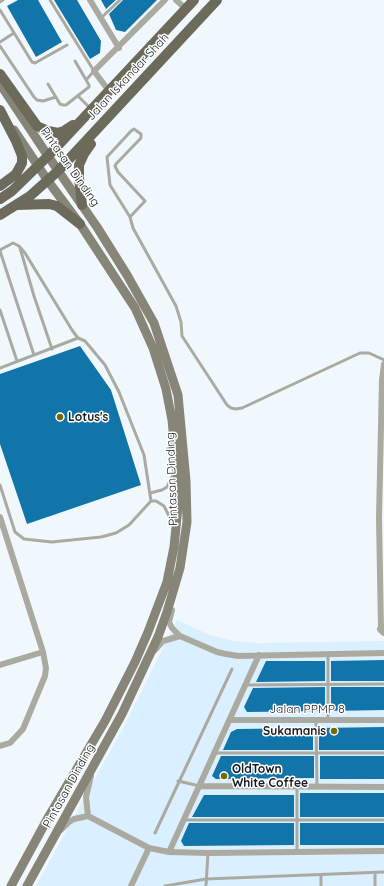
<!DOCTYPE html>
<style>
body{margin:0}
canvas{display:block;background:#f0f8fe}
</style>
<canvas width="384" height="886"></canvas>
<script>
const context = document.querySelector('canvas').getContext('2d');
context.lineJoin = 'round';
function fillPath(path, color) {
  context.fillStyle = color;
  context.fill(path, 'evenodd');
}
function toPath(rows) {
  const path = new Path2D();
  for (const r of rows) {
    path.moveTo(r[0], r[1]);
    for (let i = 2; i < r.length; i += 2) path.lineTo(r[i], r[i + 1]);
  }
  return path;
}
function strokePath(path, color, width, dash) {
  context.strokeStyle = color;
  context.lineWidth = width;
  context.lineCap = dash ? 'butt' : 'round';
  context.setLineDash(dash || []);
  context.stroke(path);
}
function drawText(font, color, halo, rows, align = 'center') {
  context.font = font + ' Quicksand,sans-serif';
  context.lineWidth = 3;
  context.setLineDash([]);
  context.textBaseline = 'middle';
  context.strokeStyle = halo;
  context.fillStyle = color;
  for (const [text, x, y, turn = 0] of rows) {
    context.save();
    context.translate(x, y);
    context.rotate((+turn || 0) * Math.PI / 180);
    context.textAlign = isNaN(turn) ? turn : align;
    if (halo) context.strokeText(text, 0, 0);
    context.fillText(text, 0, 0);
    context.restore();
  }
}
fillPath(toPath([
 [177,620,210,635,233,641,258,643,384,641,384,886,36,886,125,724]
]), '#daefff');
fillPath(toPath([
 [18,0,38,0,62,42,36,57,7,6],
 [54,0,77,0,101,41,100,53,90,59],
 [101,0,116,0,106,9],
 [123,0,157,0,125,32,116,30,109,14],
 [80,346,111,390,141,485,27,524,0,444,0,374],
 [384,660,384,681,331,681,331,661],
 [266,661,325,661,325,681,256,682],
 [325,687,325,711,247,712,244,707,253,688],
 [331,687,384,687,384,710,331,711],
 [384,727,384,750,319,750,319,728],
 [313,728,313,750,223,750,231,732,237,729],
 [221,756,314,756,314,778,216,779,212,776],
 [320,756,384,756,384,779,320,779],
 [300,793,384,793,384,817,300,817],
 [204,795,294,795,294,817,192,817],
 [189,823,294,823,294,845,184,846,181,841],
 [300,823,384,823,384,845,300,845]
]), '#1275a9');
strokePath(toPath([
 [50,0,94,71,86,80],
 [0,2,3,0],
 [0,10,32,62,35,63,67,45],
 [101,18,120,0],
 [0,42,14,33],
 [0,46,34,97,37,100,43,101,56,97],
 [48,84,60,104,63,105,66,105,89,87,89,85,75,61],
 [78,96,90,108],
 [130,217,145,201,118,172,115,166,116,164,141,138,141,134,134,129,131,131,107,157,110,185,130,217,133,228,176,306,181,322,182,336,227,405,231,408,236,409,242,408,360,353,369,353,384,360],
 [20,248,34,296,52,349],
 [0,250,13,243,19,246,25,253,72,330,78,338,85,341,105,365,119,392,144,455,151,501],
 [0,251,34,355],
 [0,310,17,361],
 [0,368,78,338],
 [0,485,15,532,24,539,52,542,101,537,116,533,129,525,151,501,156,501,164,506,173,524],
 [150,493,162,490,167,487,174,473],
 [328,654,328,720],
 [246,685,384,684],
 [316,720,317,787],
 [215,753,384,753],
 [178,781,200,786],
 [184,820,384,820],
 [155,833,232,669],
 [297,852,297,786],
 [375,873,375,886],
 [321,875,321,886],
 [165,886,206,879,384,872],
 [206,886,208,853]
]), '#abaaa1', 3);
strokePath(toPath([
 [90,0,119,48],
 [176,0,186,9],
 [109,91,94,71,165,0],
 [0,517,43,652,46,668,45,676,23,729,10,743,0,746],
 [172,610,169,622,172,628,180,636,217,652,226,654,238,656,384,653],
 [381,629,379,518,382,380,384,364],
 [155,650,163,641,180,636],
 [0,665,43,652],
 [230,720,384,720],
 [200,786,384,787],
 [88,816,86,797,91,776],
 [61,830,69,822,74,819,88,816,149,848,169,852,208,853,384,851],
 [169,852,259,655],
 [131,886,149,848]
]), '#abaaa1', 6);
strokePath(toPath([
 [381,629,384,632]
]), '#abaaa1', 8);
strokePath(toPath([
 [0,84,48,156,97,227,127,275,154,323,178,395,186,481,187,522,180,568,167,612,158,637,122,714,27,886],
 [11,886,49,816,105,721,135,662,148,632,167,582,174,547,178,507,178,483,172,420,166,389,153,348,135,308,80,224,48,181,14,130]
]), '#868578', 9);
strokePath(toPath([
 [0,74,37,126,48,131,58,133,64,131,73,125],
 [0,110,16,141,22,156,22,163,16,174,0,186],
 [0,199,12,191,48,156,194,0],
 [17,205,49,204,57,206,80,224],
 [82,205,79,178,79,165,84,154,91,144],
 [0,215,30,196,58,171,217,0]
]), '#6c6b5b', 10);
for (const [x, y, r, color] of [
 [60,417,4,"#756a02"],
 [334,731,4,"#756a02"],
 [224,776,4,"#756a02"]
]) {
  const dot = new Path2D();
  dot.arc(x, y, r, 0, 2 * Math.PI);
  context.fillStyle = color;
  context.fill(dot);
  strokePath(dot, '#fff', 1.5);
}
drawText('12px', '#141b20', '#fff', [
 ["Jalan Iskandar Shah",128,77,-47],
 ["Pintasan Dinding",70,167,55],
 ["Pintasan Dinding",172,479,-92],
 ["Jalan PPMP 8",307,709],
 ["Pintasan Dinding",69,786,-61]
]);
drawText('bold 12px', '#141b20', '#fff', [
 ["Lotus's",68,417],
 ["Sukamanis",326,731,"right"],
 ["OldTown",232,769],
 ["White Coffee",232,783]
], 'left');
</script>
